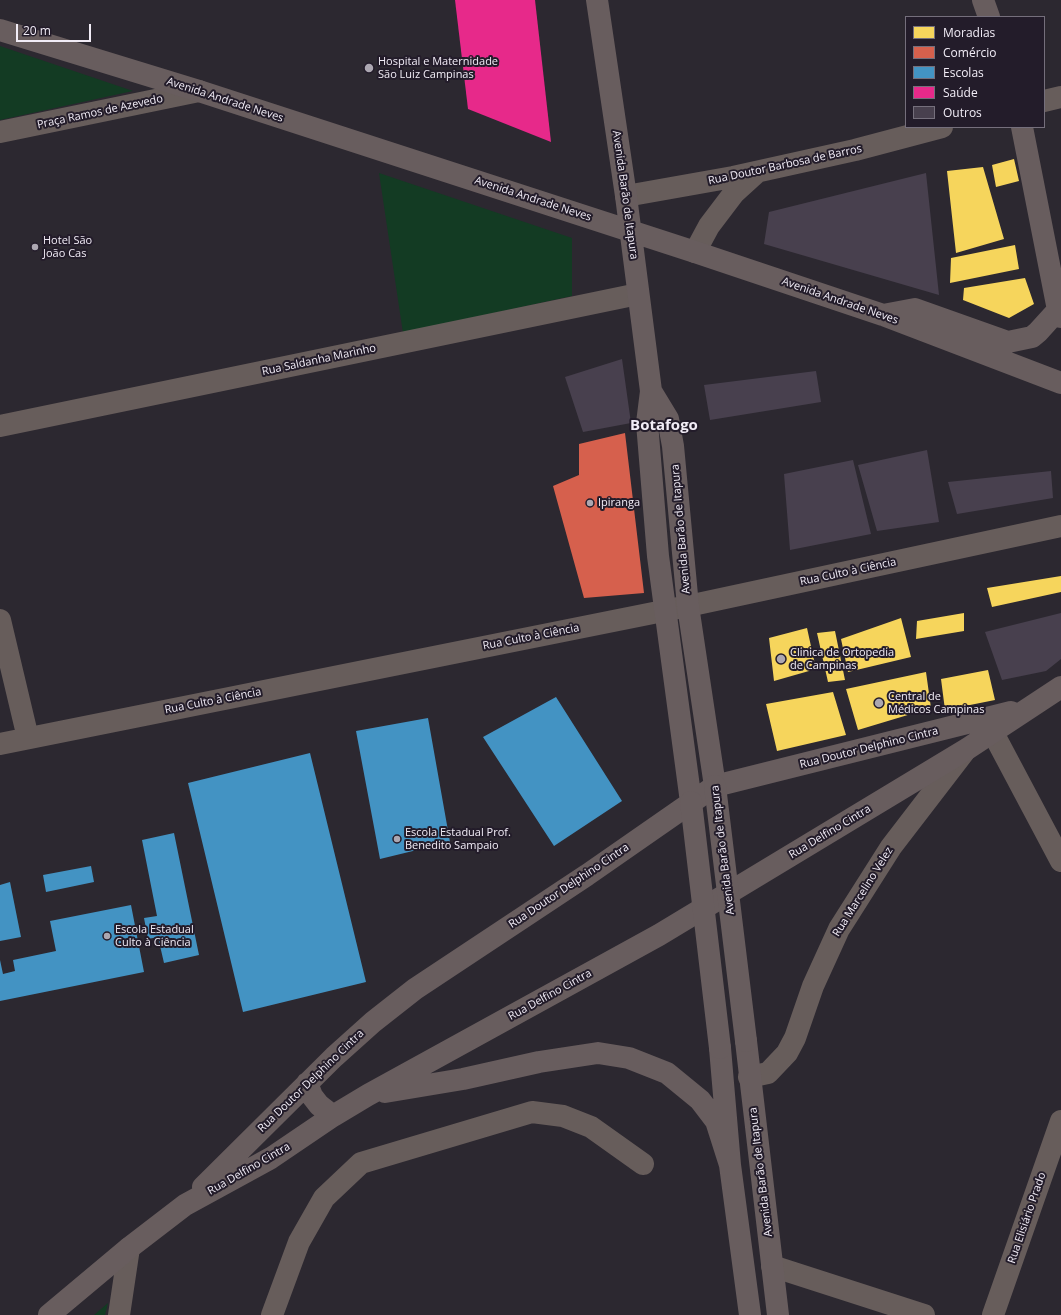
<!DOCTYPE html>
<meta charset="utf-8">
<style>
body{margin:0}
#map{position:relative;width:1061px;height:1315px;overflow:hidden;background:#2c2830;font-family:"Open Sans",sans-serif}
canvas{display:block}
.legend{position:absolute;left:905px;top:16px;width:140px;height:112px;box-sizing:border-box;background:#231c2a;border:1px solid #756f7c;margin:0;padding:5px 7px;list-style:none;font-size:12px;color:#f1ecf6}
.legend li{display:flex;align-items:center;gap:8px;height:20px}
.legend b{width:20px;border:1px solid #756f7c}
.scale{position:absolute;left:16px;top:24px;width:75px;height:18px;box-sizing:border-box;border:2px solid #f1ecf6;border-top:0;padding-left:5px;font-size:12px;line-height:14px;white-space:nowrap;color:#f1ecf6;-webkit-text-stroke:3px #231c2a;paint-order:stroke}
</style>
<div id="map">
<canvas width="1061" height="1315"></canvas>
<ul class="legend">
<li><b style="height:11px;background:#f6d55c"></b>Moradias</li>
<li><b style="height:11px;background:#d6604d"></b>Comércio</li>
<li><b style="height:11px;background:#4393c3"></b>Escolas</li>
<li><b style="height:11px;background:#e7298a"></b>Saúde</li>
<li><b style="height:11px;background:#48404e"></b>Outros</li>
</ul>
<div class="scale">20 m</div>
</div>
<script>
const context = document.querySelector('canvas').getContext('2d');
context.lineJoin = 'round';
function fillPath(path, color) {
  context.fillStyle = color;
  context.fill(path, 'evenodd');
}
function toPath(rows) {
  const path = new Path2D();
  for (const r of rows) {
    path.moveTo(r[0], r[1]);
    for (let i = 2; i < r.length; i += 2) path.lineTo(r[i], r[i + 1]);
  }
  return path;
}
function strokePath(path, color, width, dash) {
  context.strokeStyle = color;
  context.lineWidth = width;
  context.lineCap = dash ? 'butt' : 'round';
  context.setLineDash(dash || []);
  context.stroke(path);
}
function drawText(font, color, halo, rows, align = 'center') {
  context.font = font + ' "Open Sans",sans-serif';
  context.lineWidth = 4;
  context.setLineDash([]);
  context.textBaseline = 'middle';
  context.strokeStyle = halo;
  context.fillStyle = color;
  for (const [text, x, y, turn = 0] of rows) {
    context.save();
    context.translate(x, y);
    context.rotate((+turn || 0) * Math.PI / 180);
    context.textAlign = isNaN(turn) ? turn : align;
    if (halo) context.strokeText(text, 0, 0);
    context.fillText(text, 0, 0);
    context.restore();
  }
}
fillPath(toPath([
 [0,46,133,91,0,120],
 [379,173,572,238,572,296,403,333],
 [108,1303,105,1315,94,1315]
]), '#133b23');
fillPath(toPath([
 [1014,159,1019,181,996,187,992,165],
 [983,167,1004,239,956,253,947,171],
 [1015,245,1019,269,950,283,951,258],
 [1025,278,1034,304,1009,318,963,300,964,288],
 [1061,576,1061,592,992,607,987,588],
 [964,613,964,631,916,639,917,621],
 [901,618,911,657,848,672,841,639],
 [807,628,816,669,774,681,769,638],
 [835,631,845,680,828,682,817,633],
 [988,670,995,700,945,710,941,679],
 [926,672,931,708,858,730,846,689],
 [833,692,846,735,777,751,766,704]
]), '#f6d55c');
fillPath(toPath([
 [625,433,644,593,584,598,553,486,579,475,579,444]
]), '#d6604d');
fillPath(toPath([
 [556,697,622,801,554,846,483,737],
 [428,718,450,842,380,859,356,731],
 [310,753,366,982,243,1012,188,783],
 [174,833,199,955,164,963,158,937,148,939,144,918,157,916,142,840],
 [91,866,94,882,46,892,43,875],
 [10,882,21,937,0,941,0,885],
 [131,905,144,972,0,1001,0,960,3,974,15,971,13,960,56,951,50,921]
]), '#4393c3');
fillPath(toPath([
 [455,0,535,0,551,142,468,109]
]), '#e7298a');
fillPath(toPath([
 [926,173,939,295,764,244,769,212],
 [622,359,631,423,583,432,565,377],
 [816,371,821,402,710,420,704,385],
 [927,450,939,522,877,531,858,465],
 [853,460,871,534,790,550,784,474],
 [1051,471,1053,498,957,514,948,482],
 [1061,613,1061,659,1046,671,1002,680,985,632]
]), '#48404e');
strokePath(toPath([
 [1044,101,1061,97],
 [0,132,199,91],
 [626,196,733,177,855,150,942,127],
 [695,252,709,226,734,193,756,173],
 [0,426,638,294],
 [0,620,28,738],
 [992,731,1061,861],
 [0,744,688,606,1061,526],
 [749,1077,768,1073,787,1053,795,1038,813,986,839,929,891,847,964,752],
 [772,1266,924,1315],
 [119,1315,129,1248],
 [272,1315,299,1242,324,1198,361,1163,532,1112,563,1116,591,1127,643,1164],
 [993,1315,1061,1121]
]), '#675d5b', 22);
strokePath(toPath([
 [597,0,626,196,651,391,647,423,658,556,691,802],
 [983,0,989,17],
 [0,30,199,91,695,252,883,315,1061,383],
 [1022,127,1058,310,1061,317],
 [883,315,915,309,1008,342,1032,337,1038,332,1058,310],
 [651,391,668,419,673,446,688,606,715,786],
 [746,1041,778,1315],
 [720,1048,730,1165,750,1315],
 [307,1083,312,1096,319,1105,333,1116],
 [385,1092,463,1079,539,1062,598,1053,629,1058,667,1073,700,1100,716,1121,730,1165],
 [203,1187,334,1057,373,1022,415,989,587,875,715,786,1011,712],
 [49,1315,129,1248,185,1205,271,1158,333,1116,368,1095,659,935,967,749,1061,687]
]), '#685d5e', 22);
strokePath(toPath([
 [715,786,746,1041],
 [691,802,720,1048]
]), '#685d5e', 22);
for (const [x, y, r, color] of [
 [369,68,5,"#aca7b1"],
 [35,247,4,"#aca7b1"],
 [590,503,4,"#aca7b1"],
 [781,659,5,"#aca7b1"],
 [879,703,5,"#aca7b1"],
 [397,839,4,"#aca7b1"],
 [107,936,4,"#aca7b1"]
]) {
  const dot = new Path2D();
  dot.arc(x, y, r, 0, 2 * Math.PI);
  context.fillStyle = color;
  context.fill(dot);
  strokePath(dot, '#231c2a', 1.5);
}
drawText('11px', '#f1ecf6', '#231c2a', [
 ["Hospital e Maternidade",378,62],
 ["São Luiz Campinas",378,75],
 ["Hotel São",43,241],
 ["João Cas",43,254],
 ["Ipiranga",598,503],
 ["Clinica de Ortopedia",790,653],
 ["de Campinas",790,666],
 ["Central de",888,697],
 ["Médicos Campinas",888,710],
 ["Escola Estadual Prof.",405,833],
 ["Benedito Sampaio",405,846],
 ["Escola Estadual",115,930],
 ["Culto à Ciência",115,943]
], 'left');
drawText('11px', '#f1ecf6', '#231c2a', [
 ["Avenida Andrade Neves",225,100,18],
 ["Praça Ramos de Azevedo",100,112,-12],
 ["Rua Doutor Barbosa de Barros",785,165,-12],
 ["Avenida Barão de Itapura",625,195,82],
 ["Avenida Andrade Neves",533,199,18],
 ["Avenida Andrade Neves",840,301,19],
 ["Rua Saldanha Marinho",319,360,-12],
 ["Avenida Barão de Itapura",681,529,-95],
 ["Rua Culto à Ciência",848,572,-12],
 ["Rua Culto à Ciência",531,637,-11],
 ["Rua Culto à Ciência",213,701,-11],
 ["Rua Doutor Delphino Cintra",869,748,-14],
 ["Rua Delfino Cintra",830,832,-31],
 ["Avenida Barão de Itapura",723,850,-97],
 ["Rua Doutor Delphino Cintra",569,886,-34],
 ["Rua Marcelino Velez",863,892,-58],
 ["Rua Delfino Cintra",550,995,-29],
 ["Rua Doutor Delphino Cintra",311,1081,-44],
 ["Rua Delfino Cintra",249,1169,-30],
 ["Avenida Barão de Itapura",761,1172,-97],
 ["Rua Elisiário Prado",1027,1218,-71]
]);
drawText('bold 15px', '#f1ecf6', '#231c2a', [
 ["Botafogo",664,426]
]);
</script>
